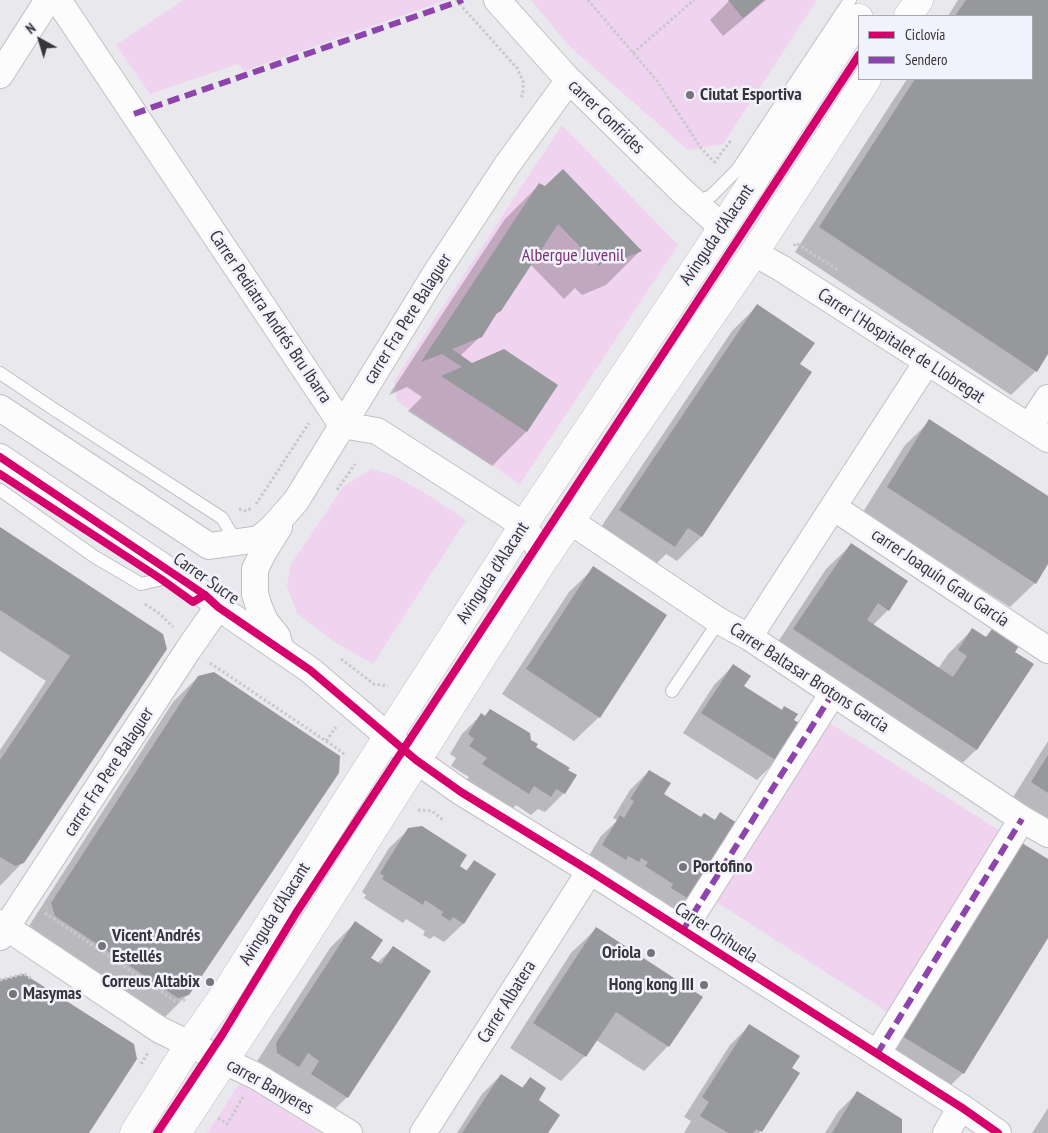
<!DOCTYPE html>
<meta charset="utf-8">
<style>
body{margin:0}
#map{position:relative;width:1048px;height:1133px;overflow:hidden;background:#e8e8ed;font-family:"PT Sans Narrow",sans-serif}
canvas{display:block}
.legend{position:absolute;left:858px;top:15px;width:175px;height:65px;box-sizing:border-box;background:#f2f2fd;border:1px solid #a7a7af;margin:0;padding:6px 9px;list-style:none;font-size:15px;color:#36363a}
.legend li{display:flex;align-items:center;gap:10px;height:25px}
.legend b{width:25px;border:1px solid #a7a7af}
.north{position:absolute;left:15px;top:15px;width:50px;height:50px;-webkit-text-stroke:4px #f2f2fd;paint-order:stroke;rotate:321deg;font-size:14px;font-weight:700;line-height:20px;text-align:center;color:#36363a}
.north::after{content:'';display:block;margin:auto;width:18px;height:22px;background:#36363a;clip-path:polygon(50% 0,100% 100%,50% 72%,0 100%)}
</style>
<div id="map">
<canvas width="1048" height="1133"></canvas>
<ul class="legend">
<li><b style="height:6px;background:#d6006c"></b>Ciclovía</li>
<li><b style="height:6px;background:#8e44ad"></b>Sendero</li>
</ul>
<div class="north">N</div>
</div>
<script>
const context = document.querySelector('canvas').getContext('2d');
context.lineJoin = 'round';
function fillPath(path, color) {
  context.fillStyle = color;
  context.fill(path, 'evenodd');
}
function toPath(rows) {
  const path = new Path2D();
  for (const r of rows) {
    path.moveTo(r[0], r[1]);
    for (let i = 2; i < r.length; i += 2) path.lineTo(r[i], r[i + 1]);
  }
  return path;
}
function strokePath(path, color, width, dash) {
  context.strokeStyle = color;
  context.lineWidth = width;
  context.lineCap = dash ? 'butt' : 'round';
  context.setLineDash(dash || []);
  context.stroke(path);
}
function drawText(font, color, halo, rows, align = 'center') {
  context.font = font + ' "PT Sans Narrow",sans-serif';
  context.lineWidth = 5;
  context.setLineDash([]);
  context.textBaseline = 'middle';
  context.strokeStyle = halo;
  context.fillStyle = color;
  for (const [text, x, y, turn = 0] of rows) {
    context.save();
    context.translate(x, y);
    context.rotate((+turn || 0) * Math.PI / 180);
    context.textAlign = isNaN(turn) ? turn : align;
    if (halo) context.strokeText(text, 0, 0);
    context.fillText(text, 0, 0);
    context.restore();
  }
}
fillPath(toPath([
 [183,0,446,0,244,71,238,64,150,94,116,45],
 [531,0,817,0,723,144,688,150,569,46],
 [562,125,678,245,520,484,397,401,394,381],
 [371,469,395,476,428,495,466,520,373,664,333,641,297,613,287,586,290,566,343,487],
 [825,720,1003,833,888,1012,710,898],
 [240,1083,321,1133,207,1133]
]), '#f0d3ef');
fillPath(toPath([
 [730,0,766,0,723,36,710,20],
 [958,0,1048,0,1048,352,1036,371,1011,395,795,252,907,79,1032,79,1032,16,948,16],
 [540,184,640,251,606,285,582,295,575,288,564,299,530,264,500,310,493,318,481,336,460,356,472,364,557,386,526,432,492,466,408,411,422,397,407,387,389,395,505,219],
 [757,306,799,365,701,537,677,561,666,554,649,571,595,536,732,331],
 [930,421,1048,497,1048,562,1035,583,1010,607,863,512,905,445],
 [0,529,162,635,23,862,0,886,0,750,46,681,0,651],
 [851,545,888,610,873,625,938,669,948,654,972,630,985,638,992,630,1014,652,1032,665,976,750,951,774,770,654,826,569],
 [594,568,599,717,574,741,502,694,569,592],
 [733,666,742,687,781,711,784,707,776,761,757,780,683,733,714,685],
 [198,677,188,994,163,1019,27,929,173,702],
 [490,710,530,741,564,793,545,812,538,809,531,815,516,805,510,812,464,783,469,777,451,766,456,758,450,754,462,734,481,715,484,717],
 [1048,741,1048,834,1007,807],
 [649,771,663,794,701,818,714,821,720,814,711,874,674,921,584,864,601,836,616,822,617,820,613,818,630,790],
 [409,829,465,871,474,862,494,875,463,924,444,942,434,936,430,939,423,935,425,931,406,919,403,923,364,898,366,895,362,892,389,848],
 [1048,860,1048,936,963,1073,938,1098,879,1061],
 [355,923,369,958,377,963,393,948,429,971,347,1097,322,1122,252,1069,330,948],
 [596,929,668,1046,644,1071,596,1040,585,1056,561,1081,510,1048,571,953],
 [749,1026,791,1068,798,1073,759,1133,684,1133,691,1121,684,1117,730,1045],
 [501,1075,521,1088,530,1079,547,1133,457,1133,482,1094],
 [857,1093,901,1133,825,1133,838,1112],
 [1048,1108,1048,1133,1032,1133]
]), '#0003');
fillPath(toPath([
 [728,0,764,0,743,18],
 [966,0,1048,0,1048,354,1037,372,819,227,915,79,1032,79,1032,16,955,16],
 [563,169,642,251,617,261,610,254,599,266,558,224,501,311,497,313,482,337,452,349,472,363,504,349,558,385,527,432,441,376,462,367,442,354,421,362,539,183,545,186],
 [757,304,815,343,800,364,812,372,702,537,688,528,675,547,619,510],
 [929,419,1048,496,1048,564,1036,584,887,487],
 [0,527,163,634,167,649,24,863,15,866,0,857,0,760,70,656,0,610],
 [851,543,908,581,889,611,878,603,867,620,953,677,967,656,958,650,972,628,986,637,992,629,1019,646,1015,652,1034,664,977,750,793,629],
 [593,566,667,615,600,718,526,669],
 [733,664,751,676,744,686,782,710,784,706,798,714,794,720,801,724,777,761,701,713],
 [214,672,340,756,339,773,189,995,178,998,55,916,51,903,198,676],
 [490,709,530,733,531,740,538,744,536,747,570,768,568,770,577,775,565,794,556,789,551,797,534,786,529,794,482,764,487,758,469,746,474,739,468,734,481,713,485,716],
 [1048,755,1048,793,1031,782],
 [649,770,671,783,664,794,701,817,704,813,715,820,720,812,743,827,694,902,671,888,673,884,645,866,648,862,641,858,639,862,628,856,626,860,602,845,620,815,624,818,634,801,630,799],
 [422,826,467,855,460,866,467,871,474,860,496,874,464,924,453,917,450,921,441,915,443,912,425,900,423,905,382,879,384,876,380,873,408,828],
 [1022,843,1048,859,1048,938,964,1074,902,1036],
 [355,921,383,940,371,958,381,964,393,946,431,971,348,1098,311,1074,319,1061,308,1053,299,1067,277,1053,276,1043],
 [596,927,703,997,669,1047,616,1012,586,1057,533,1023],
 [24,974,134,1044,137,1059,89,1133,0,1133,0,980],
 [749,1024,800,1056,792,1068,800,1073,762,1132,756,1129,753,1133,728,1133,700,1116,709,1102,702,1097],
 [501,1074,523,1088,530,1077,546,1088,539,1100,560,1115,548,1133,462,1133],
 [857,1091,902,1119,902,1133,832,1133]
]), '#97989c');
const lane = toPath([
 [695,203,711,196,737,170,850,0],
 [0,373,52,408,222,518,237,543],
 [0,490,95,557,141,584,175,576],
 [672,691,719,621]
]);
const street = toPath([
 [58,0,342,425,377,431,508,515,523,526,537,545,543,561],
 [497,0,565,76,683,192,722,227],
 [0,75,48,0],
 [754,253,781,268,1048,439],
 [0,408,209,546,259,539,272,528,296,501,434,276,507,165,569,80],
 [1029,427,1048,398],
 [0,457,205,595,218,607,310,670,416,760,461,792,590,871,961,1107,998,1133],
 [833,507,1048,650],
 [570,521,719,621,749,637,1022,819,1048,834],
 [279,527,264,551,255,569,255,594,259,607,265,621,277,636,279,643],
 [749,637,927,362],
 [0,923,160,1030,256,1076,349,1133],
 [683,930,833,693],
 [0,937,188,650,218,607],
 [877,1054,1022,819],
 [423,1133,590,871],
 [946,1133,961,1107]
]);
const secondary = toPath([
 [908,16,919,0],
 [134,1133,189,1045,228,989,340,811,523,526,732,213,859,18],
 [177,1133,293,956,543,561,754,253,867,79]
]);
strokePath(lane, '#c0c0c5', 14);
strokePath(street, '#c0c0c5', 28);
strokePath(secondary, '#c0c0c5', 29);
strokePath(toPath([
 [456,0,517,68,523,81,523,94,520,99],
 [588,0,658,82,701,148,714,162],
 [633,53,694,0],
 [714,163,731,140],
 [794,246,796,243,838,270],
 [337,490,355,464],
 [256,504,309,423],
 [239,509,246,511,252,508],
 [145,604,160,614,173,627],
 [341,659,374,684,388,686],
 [210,663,326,741,336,727],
 [326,741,342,752,345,756],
 [418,810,432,811,443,820],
 [45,913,175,1001,187,1000],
 [0,980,24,974,32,979],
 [141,1064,148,1053,147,1053],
 [218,1118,227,1124,243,1097]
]), '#c9c9cc', 3, [2.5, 2.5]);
strokePath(lane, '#fcfcfc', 12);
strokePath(street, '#fcfcfc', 26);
strokePath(secondary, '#fcfcfc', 28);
strokePath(toPath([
 [134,114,153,107,463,0],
 [683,930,833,693],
 [877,1054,1022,819]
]), '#8e44ad', 6, [12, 6]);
strokePath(toPath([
 [0,457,205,595,218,607,310,670,416,760,461,792,590,871,961,1107,998,1133],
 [0,474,161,579,193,602,205,595],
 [157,1133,222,1035,296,913,859,55]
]), '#d6006c', 8);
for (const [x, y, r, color] of [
 [690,95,5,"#747479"],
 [683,867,5,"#747479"],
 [102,946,5,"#747479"],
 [651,953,5,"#747479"],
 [210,982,5,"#747479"],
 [704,985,5,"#747479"],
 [13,994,5,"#747479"]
]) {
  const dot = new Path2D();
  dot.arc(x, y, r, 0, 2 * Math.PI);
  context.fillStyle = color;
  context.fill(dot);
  strokePath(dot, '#f2f2fd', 2);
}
drawText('bold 18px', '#36363a', '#f2f2fd', [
 ["Ciutat Esportiva",700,95],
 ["Portofino",693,867],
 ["Vicent Andrés",112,936],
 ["Estellés",112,957],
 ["Oriola",641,953,"right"],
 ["Correus Altabix",200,982,"right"],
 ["Hong kong III",694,985,"right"],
 ["Masymas",23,994]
], 'left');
drawText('18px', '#36363a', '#f2f2fd', [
 ["carrer Confrides",606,117,44],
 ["Avinguda d'Alacant",717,235,-56],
 ["Carrer Pediatra Andrés Bru Ibarra",270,317,56],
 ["carrer Fra Pere Balaguer",408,319,-58],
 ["Carrer l'Hospitalet de Llobregat",901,346,33],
 ["Avinguda d'Alacant",493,573,-57],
 ["carrer Joaquín Grau García",940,578,34],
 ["Carrer Sucre",206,579,35],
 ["Carrer Baltasar Brotons Garcia",809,678,33],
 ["carrer Fra Pere Balaguer",109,772,-57],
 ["Avinguda d'Alacant",275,914,-58],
 ["Carrer Orihuela",716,933,33],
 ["Carrer Albatera",507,1002,-58],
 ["carrer Banyeres",270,1087,29]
]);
drawText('18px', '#783173', '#f2f2fd', [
 ["Albergue Juvenil",573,256]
]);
</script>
